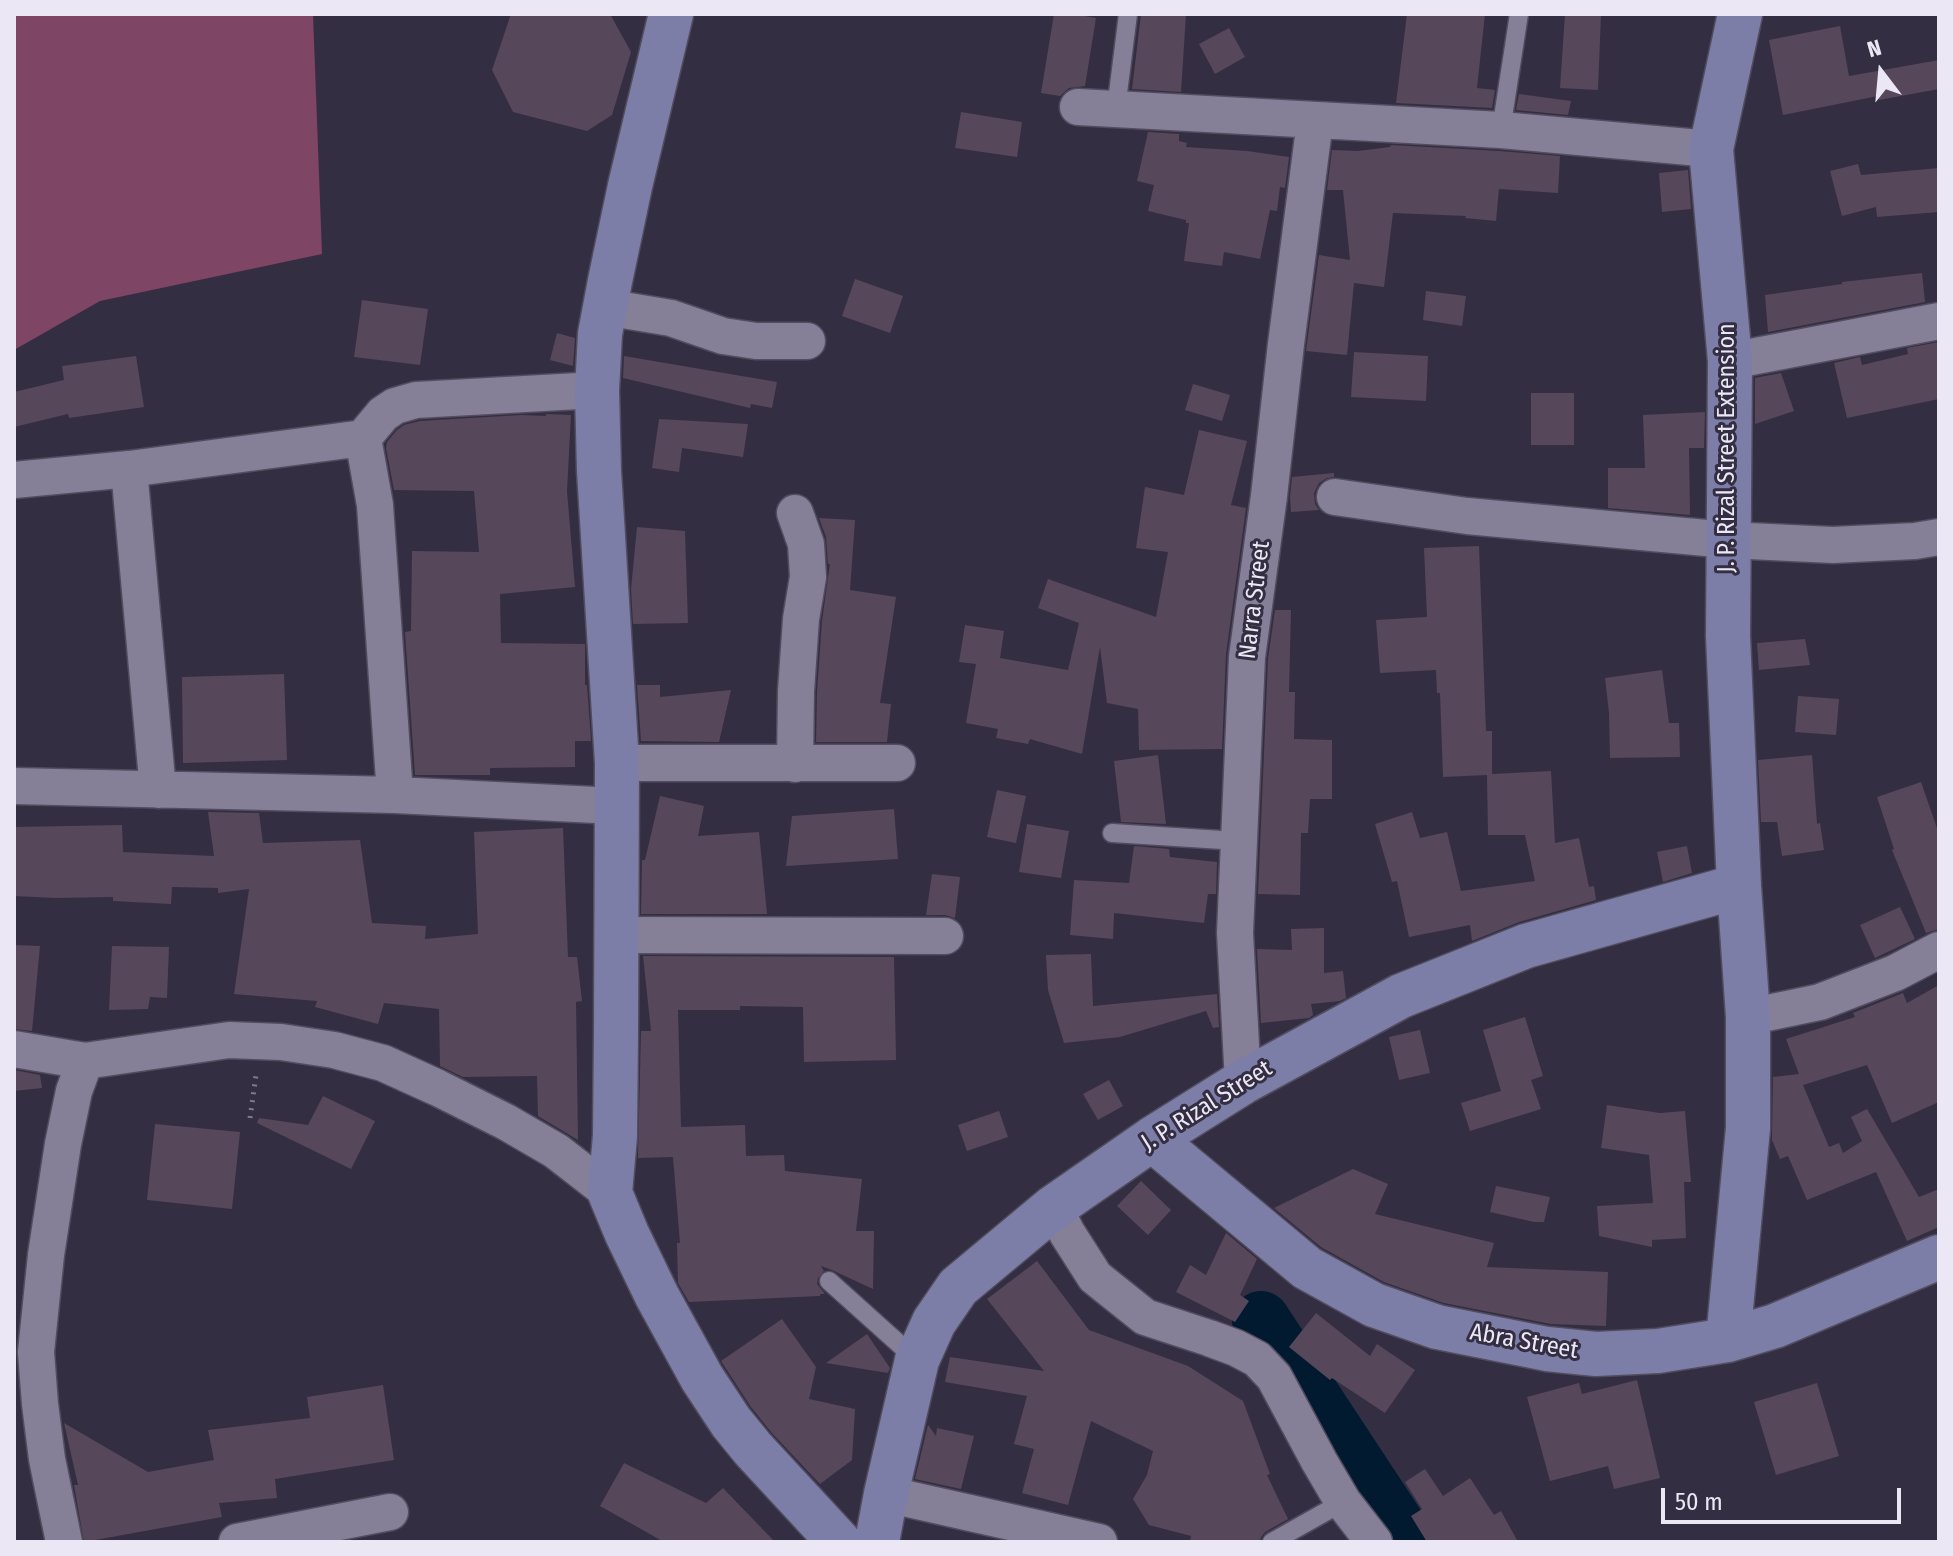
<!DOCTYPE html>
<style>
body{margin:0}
#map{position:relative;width:1953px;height:1556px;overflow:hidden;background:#342e43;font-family:"Fira Sans Condensed",sans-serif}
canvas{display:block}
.frame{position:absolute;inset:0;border:16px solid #ebe7f5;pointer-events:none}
.north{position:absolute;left:1841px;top:32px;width:80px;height:80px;-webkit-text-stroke:6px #342e43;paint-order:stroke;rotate:344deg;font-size:22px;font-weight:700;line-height:32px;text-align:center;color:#ebe7f5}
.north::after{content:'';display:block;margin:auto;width:28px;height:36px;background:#ebe7f5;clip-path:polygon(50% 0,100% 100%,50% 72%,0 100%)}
.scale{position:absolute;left:1661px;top:1488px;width:240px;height:36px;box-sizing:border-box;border:4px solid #ebe7f5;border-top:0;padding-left:10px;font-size:24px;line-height:28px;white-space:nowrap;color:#ebe7f5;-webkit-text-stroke:6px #342e43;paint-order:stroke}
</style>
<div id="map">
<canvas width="1953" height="1556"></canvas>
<div class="frame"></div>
<div class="north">N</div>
<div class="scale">50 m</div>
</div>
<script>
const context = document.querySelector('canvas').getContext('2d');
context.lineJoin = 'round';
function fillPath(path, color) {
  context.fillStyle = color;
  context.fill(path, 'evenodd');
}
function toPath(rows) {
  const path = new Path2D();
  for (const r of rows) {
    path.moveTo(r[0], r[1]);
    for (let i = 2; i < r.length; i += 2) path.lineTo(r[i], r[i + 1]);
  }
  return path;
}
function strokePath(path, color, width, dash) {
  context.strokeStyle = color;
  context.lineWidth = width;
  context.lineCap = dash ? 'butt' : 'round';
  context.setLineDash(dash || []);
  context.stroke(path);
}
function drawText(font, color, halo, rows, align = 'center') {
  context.font = font + ' "Fira Sans Condensed",sans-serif';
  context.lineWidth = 6;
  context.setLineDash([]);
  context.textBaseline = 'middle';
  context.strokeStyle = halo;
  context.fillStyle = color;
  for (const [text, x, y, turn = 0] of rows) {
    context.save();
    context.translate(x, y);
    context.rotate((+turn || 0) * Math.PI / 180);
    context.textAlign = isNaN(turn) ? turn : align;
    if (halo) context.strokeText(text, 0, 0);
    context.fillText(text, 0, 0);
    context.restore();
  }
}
fillPath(toPath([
 [14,14,313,14,322,254,100,301,14,350]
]), '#7e4565');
strokePath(toPath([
 [1261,1320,1407,1542]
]), '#011a2f', 58);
fillPath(toPath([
 [511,14,610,14,631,52,612,115,587,131,513,112,492,70],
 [1054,14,1073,14,1096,18,1085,86,1069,88,1060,96,1041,93],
 [1141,14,1186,14,1181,92,1132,89],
 [1407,14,1485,14,1477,88,1495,90,1492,108,1396,103],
 [1565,14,1601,14,1598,90,1560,88],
 [1840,26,1849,76,1939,60,1939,89,1879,100,1878,96,1783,115,1769,40],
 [1229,28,1245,57,1215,74,1199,44],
 [1519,94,1571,101,1568,115,1516,110],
 [961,112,1022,122,1017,157,955,148],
 [1148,132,1179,134,1179,141,1187,143,1186,147,1247,151,1289,157,1285,188,1280,187,1277,211,1270,210,1260,259,1224,252,1222,266,1184,261,1189,223,1186,223,1186,220,1148,211,1154,185,1137,181],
 [1391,145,1499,151,1560,156,1558,193,1499,189,1496,221,1465,218,1466,216,1393,213,1384,287,1354,283,1347,355,1306,351,1319,255,1350,260,1343,190,1327,190,1332,150,1358,151,1390,147],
 [1858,164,1861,175,1939,168,1939,212,1877,217,1876,207,1842,216,1830,171],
 [1688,170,1691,209,1662,212,1659,173],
 [1922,273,1925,302,1768,332,1765,295,1842,284,1842,282],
 [855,279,903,296,890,333,842,316],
 [1426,291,1466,296,1462,326,1423,320],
 [362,300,428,309,420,365,354,357],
 [557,333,575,338,573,366,550,360],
 [1939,342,1939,399,1847,418,1834,363,1860,357,1862,365,1908,354,1907,348],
 [1354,352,1428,356,1426,401,1351,397],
 [136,356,144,407,69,418,68,414,14,427,14,392,64,380,62,366],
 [624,356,777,382,772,408,751,404,750,408,623,378],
 [1781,373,1794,411,1755,424,1755,378],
 [1193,384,1230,395,1222,421,1185,410],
 [1531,393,1574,393,1574,445,1531,445],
 [1705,412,1704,448,1689,448,1690,515,1608,508,1608,468,1645,468,1643,415],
 [546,414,571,415,567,491,575,587,500,594,501,643,585,644,585,685,587,685,591,741,575,741,575,767,490,768,490,775,415,775,405,632,411,631,412,551,479,552,474,491,394,490,386,448,387,442,397,430,404,425,420,421,521,415,546,416],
 [659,419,748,424,743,457,682,448,679,472,652,468],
 [1199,430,1247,441,1231,505,1246,508,1226,654,1222,749,1139,750,1138,709,1107,703,1100,647,1082,754,1030,739,1028,744,996,738,998,729,966,723,976,664,959,662,965,625,1004,631,1000,658,1068,670,1079,623,1038,608,1048,579,1156,617,1168,552,1136,548,1145,487,1184,495],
 [1334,473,1334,477,1327,478,1319,483,1314,493,1315,504,1319,510,1291,512,1290,497,1292,477],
 [819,518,855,520,850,590,896,597,880,703,891,704,887,742,816,742,817,692,822,621,830,564,828,564,826,537],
 [637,527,685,531,688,623,633,624,631,589],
 [1479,546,1486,731,1492,731,1492,774,1551,771,1555,843,1579,838,1589,887,1594,886,1596,900,1519,922,1472,941,1470,925,1409,937,1397,881,1392,882,1375,824,1412,812,1420,838,1447,832,1461,891,1535,881,1525,835,1488,835,1487,775,1443,777,1440,693,1437,693,1436,670,1380,673,1376,620,1427,617,1424,548],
 [1275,610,1291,610,1289,692,1295,692,1294,739,1332,740,1332,799,1310,799,1308,833,1301,833,1300,895,1258,894,1268,659],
 [1805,639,1810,665,1759,670,1757,643],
 [1662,670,1669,723,1679,723,1680,757,1610,758,1609,713,1605,678],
 [284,674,287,760,183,763,182,677],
 [637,685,660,685,660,697,731,690,719,742,641,741],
 [1798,696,1839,699,1836,735,1795,732],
 [1158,755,1166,824,1121,822,1114,761],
 [1812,755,1817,824,1820,823,1824,850,1782,856,1777,822,1761,822,1758,760],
 [1921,782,1939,834,1939,929,1926,933,1892,850,1894,849,1877,797],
 [997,790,1026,796,1016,843,987,837],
 [660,796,704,806,698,836,759,832,767,914,641,914,642,860,645,860],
 [894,809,898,859,786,866,792,816],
 [208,812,259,813,263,843,360,840,372,923,426,926,425,939,478,934,474,832,563,828,568,957,577,957,582,1001,576,1002,578,1140,538,1116,537,1076,463,1077,440,1066,439,1009,384,1003,378,1024,315,1007,317,1001,234,994,249,889,218,893,218,888,172,887,171,904,113,901,113,897,55,898,14,896,14,827,122,825,123,852,214,856],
 [1027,824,1069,831,1061,878,1019,872],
 [1134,846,1169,849,1170,857,1217,862,1216,894,1208,894,1204,923,1114,913,1113,939,1070,935,1074,880,1129,883],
 [1687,846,1692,873,1663,882,1657,852],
 [932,874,960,877,955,918,945,915,926,915],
 [1900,907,1915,939,1875,958,1860,925],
 [1324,928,1324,973,1343,971,1346,998,1340,1001,1311,1004,1313,1015,1309,1018,1261,1023,1257,949,1292,950,1291,929],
 [14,945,40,946,32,1031,14,1029],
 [112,946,169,947,167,998,150,997,148,1009,109,1010],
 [1091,954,1093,1006,1217,994,1219,1027,1213,1028,1206,1011,1120,1037,1064,1043,1048,990,1046,955],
 [643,956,894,957,896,1060,804,1062,803,1007,740,1006,740,1010,678,1010,681,1127,745,1125,746,1156,784,1155,785,1171,862,1179,856,1231,874,1231,873,1289,832,1270,821,1266,824,1271,818,1278,817,1284,825,1294,820,1294,820,1296,689,1302,678,1283,677,1243,680,1243,673,1157,638,1158,641,1031,651,1031],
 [1939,985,1939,1102,1892,1123,1867,1065,1803,1085,1829,1147,1839,1143,1843,1153,1862,1141,1851,1117,1867,1109,1919,1197,1939,1189,1939,1227,1907,1241,1876,1172,1807,1200,1788,1156,1780,1159,1772,1140,1773,1077,1799,1074,1786,1039,1855,1017,1853,1013,1903,993,1907,1003],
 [1525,1017,1543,1076,1531,1080,1541,1109,1470,1131,1461,1103,1501,1091,1483,1030],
 [1420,1030,1430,1073,1399,1080,1389,1037],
 [14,1070,40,1075,42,1088,14,1091],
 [1109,1080,1123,1106,1098,1120,1083,1094],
 [323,1096,375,1121,351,1169,257,1123,259,1118,308,1125],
 [1607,1105,1660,1113,1685,1111,1691,1182,1684,1182,1686,1238,1652,1240,1652,1247,1599,1236,1597,1206,1653,1203,1649,1155,1601,1148],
 [999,1111,1008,1137,967,1151,958,1125],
 [155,1124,240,1132,232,1209,147,1200],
 [1353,1169,1388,1184,1375,1214,1494,1243,1487,1267,1608,1272,1606,1326,1551,1324,1444,1303,1384,1282,1321,1247,1274,1208],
 [1141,1181,1171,1210,1148,1235,1117,1206],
 [1496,1186,1550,1197,1544,1222,1534,1222,1490,1212],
 [1226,1233,1257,1259,1240,1295,1249,1301,1235,1322,1176,1292,1190,1265,1206,1275],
 [1037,1261,1089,1330,1188,1366,1243,1401,1270,1474,1267,1475,1288,1519,1265,1532,1261,1537,1260,1542,1190,1542,1191,1536,1149,1525,1133,1499,1147,1475,1153,1451,1091,1421,1068,1505,1022,1493,1034,1449,1014,1444,1027,1396,945,1382,950,1357,1044,1371,987,1299],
 [1316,1313,1370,1356,1377,1344,1415,1370,1385,1413,1332,1378,1330,1380,1289,1347],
 [782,1319,816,1367,809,1399,855,1409,852,1460,820,1484,772,1433,751,1407,721,1361],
 [867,1334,890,1368,888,1373,826,1363],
 [1637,1380,1660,1478,1614,1489,1608,1466,1550,1481,1527,1397,1579,1383,1582,1394],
 [1817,1383,1839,1456,1776,1475,1754,1402],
 [383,1385,394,1460,275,1479,277,1498,219,1503,222,1517,84,1542,74,1485,78,1485,64,1423,148,1472,214,1460,208,1430,310,1418,307,1397],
 [928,1425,936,1436,937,1428,974,1436,961,1489,915,1479],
 [624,1463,706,1503,723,1488,775,1542,664,1542,600,1506],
 [1425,1469,1443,1496,1470,1478,1494,1515,1501,1511,1518,1542,1427,1542,1411,1516,1422,1509,1405,1482]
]), '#57475a');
const lane = toPath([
 [1116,109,1128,14],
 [1501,130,1519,14],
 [1112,833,1238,841],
 [829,1281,917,1360],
 [1272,1542,1343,1502]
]);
const street = toPath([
 [1078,107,1501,130,1711,149],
 [605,307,671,318,723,336,756,341,807,341],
 [1730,361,1939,321],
 [363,438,375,505,395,795],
 [129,469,158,790],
 [14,480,129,469,363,438,383,414,395,406,416,400,597,390],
 [1335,497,1467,516,1728,540,1833,545,1915,541,1939,537],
 [795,513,806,544,808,577,801,619,796,691,795,764],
 [617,763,897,763],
 [14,786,395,795,616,806],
 [617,935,945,936],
 [1748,1017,1820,1002,1895,973,1939,950],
 [14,1049,85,1061],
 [1243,1082,1235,933,1247,657,1269,496,1286,344,1315,121],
 [1054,1207,1067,1233,1095,1277,1145,1317,1209,1338,1236,1348,1257,1359,1274,1377,1319,1461,1343,1502,1374,1542],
 [886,1494,1099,1542],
 [64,1542,47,1459,40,1404,36,1352,46,1255,63,1144,74,1091,85,1061,229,1040,281,1042,334,1050,383,1063,438,1088,506,1122,556,1151,610,1193],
 [237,1542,390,1512]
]);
const secondary = toPath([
 [671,14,630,186,610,281,600,334,597,390,599,471,617,763,616,1032,615,1136,610,1193,627,1234,657,1296,702,1378,731,1422,753,1449,839,1542],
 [1152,1139,1307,1268,1374,1305,1437,1327,1547,1349,1596,1354,1658,1351,1728,1340,1775,1326,1939,1257],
 [1728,1340,1748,1128,1748,1017,1739,886,1728,636,1730,361,1711,149,1740,14],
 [877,1542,886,1494,917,1360,934,1322,958,1287,1054,1207,1152,1139,1243,1082,1401,996,1526,946,1739,886]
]);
strokePath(lane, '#514c5e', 21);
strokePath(street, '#514c5e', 39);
strokePath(secondary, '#514c5e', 47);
strokePath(toPath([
 [250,1118,256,1075]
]), '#7e798b', 5, [2, 6]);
strokePath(lane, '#857f98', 18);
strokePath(street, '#857f98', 36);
strokePath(secondary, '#7c7ea8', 44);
drawText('24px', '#ebe7f5', '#342e43', [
 ["J. P. Rizal Street Extension",1727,448,-90],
 ["Narra Street",1255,600,-83],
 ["J. P. Rizal Street",1207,1106,-32],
 ["Abra Street",1524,1342,10]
]);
</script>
